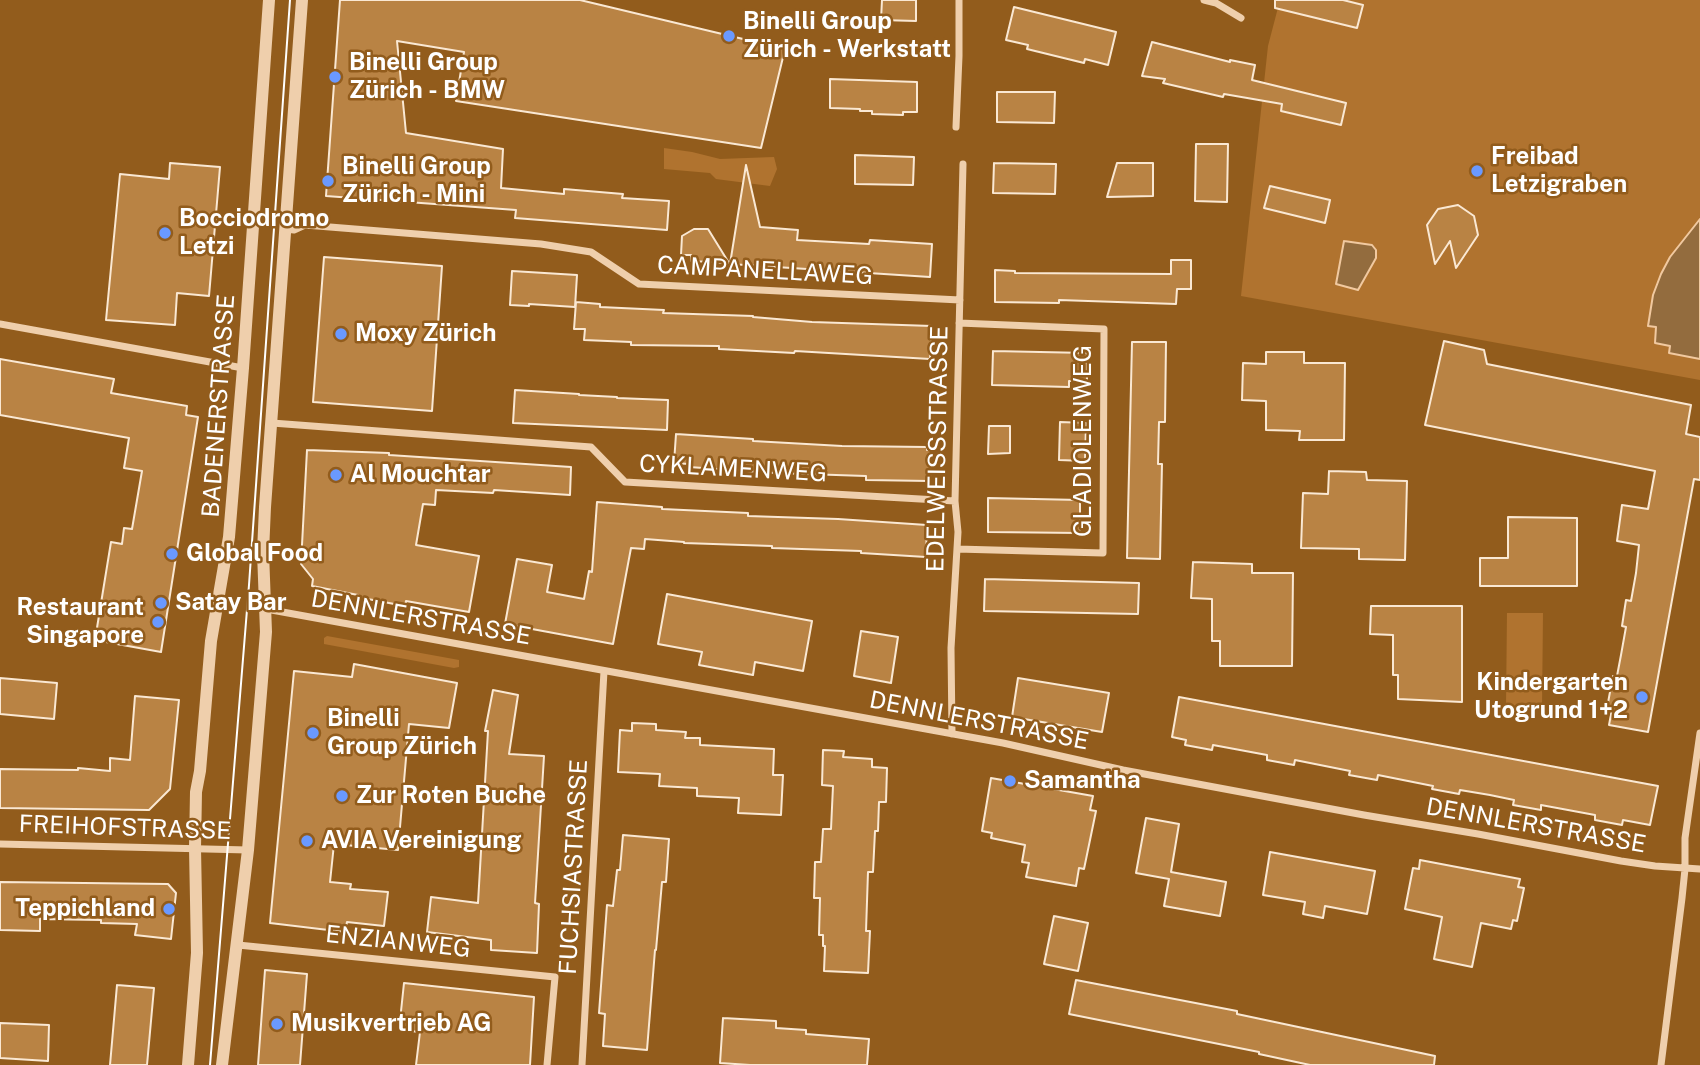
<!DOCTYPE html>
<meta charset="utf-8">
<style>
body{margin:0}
canvas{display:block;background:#925c1c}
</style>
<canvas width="1700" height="1065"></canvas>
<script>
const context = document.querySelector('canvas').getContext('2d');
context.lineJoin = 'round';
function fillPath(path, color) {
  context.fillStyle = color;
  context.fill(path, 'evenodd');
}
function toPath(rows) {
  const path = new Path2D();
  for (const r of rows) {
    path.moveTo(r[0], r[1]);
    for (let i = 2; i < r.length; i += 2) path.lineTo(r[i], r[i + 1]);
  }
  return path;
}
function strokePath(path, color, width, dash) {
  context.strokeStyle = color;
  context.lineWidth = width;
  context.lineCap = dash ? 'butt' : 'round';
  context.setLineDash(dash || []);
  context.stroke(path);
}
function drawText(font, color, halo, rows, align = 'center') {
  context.font = font + ' "Public Sans",sans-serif';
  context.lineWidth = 5;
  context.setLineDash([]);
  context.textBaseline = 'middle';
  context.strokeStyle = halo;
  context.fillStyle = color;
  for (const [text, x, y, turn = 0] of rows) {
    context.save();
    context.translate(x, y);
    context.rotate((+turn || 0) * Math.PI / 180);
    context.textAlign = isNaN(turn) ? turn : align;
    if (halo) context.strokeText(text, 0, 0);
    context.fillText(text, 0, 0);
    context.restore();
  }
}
fillPath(toPath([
 [1280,0,1700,0,1700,380,1241,296,1268,46],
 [664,148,692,152,720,159,774,157,777,169,770,186,716,179,710,173,664,169],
 [1507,613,1543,613,1542,707,1506,707],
 [327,636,459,660,459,667,454,668,324,644,324,638]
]), '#b0732f');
const water = toPath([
 [1700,219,1700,359,1669,353,1670,346,1655,343,1656,327,1648,326,1653,295,1661,274,1670,257,1700,219],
 [1344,241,1372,245,1376,250,1376,258,1358,290,1336,284,1344,241]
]);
fillPath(water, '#936c3e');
strokePath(water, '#f1c9a0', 2);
const building = toPath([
 [340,0,580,0,785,49,761,148,456,101,464,52,397,41,406,133,503,149,501,188,564,194,564,189,623,194,622,198,669,201,667,230,515,218,516,210,326,196,340,0],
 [882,0,916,0,916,21,881,20,882,0],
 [1275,0,1343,0,1363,5,1357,28,1275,8,1275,0],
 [1014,7,1116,32,1108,65,1085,59,1084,63,1027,49,1028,45,1006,40,1014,7],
 [1152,42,1230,62,1230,60,1255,65,1252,80,1346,103,1341,125,1281,111,1282,104,1224,94,1223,97,1163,83,1165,79,1142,76,1152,42],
 [830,79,917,82,917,112,903,112,903,115,872,114,872,111,860,111,860,109,830,108,830,79],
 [997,92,1055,92,1054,123,997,122,997,92],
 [1196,144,1228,144,1227,202,1195,201,1196,144],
 [855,155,914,157,913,185,855,184,855,155],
 [170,163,220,167,209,296,177,293,175,325,106,320,120,174,169,179,170,163],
 [994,163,1056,164,1055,194,993,193,994,163],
 [1117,163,1153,163,1153,196,1107,197,1117,163],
 [746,165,760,227,798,230,797,240,869,244,870,240,932,244,930,277,730,264,746,165],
 [1270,186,1330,200,1325,223,1264,208,1270,186],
 [1458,205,1474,216,1478,235,1456,268,1450,241,1435,264,1427,225,1438,209,1458,205],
 [694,229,708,229,729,263,691,261,691,255,681,255,682,236,694,229],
 [324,257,442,266,432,411,313,402,324,257],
 [1171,260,1191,260,1191,289,1177,289,1176,304,1059,300,1059,303,995,302,995,270,1015,271,1015,273,1171,274,1171,260],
 [512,271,577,275,575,307,529,304,529,306,510,305,512,271],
 [576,302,600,304,600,307,664,310,663,313,753,316,753,317,812,322,932,326,930,359,795,351,794,353,719,349,719,346,631,345,631,342,584,340,585,329,574,329,576,302],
 [1444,341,1484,350,1487,364,1691,405,1686,434,1700,437,1700,480,1694,479,1648,732,1609,725,1612,709,1607,708,1613,676,1617,676,1621,655,1626,627,1622,626,1626,600,1631,601,1636,573,1639,545,1617,541,1622,505,1648,509,1655,471,1425,425,1444,341],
 [1132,342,1166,342,1165,422,1159,422,1158,464,1162,464,1160,559,1127,558,1132,342],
 [993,351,1087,353,1087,381,1069,381,1069,387,992,385,993,351],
 [1266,352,1304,352,1304,363,1345,363,1344,440,1299,440,1300,431,1266,430,1266,401,1242,400,1243,363,1266,364,1266,352],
 [0,359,114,379,111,393,187,406,186,415,198,417,161,652,95,640,111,542,122,544,124,528,132,529,142,471,124,468,129,438,0,415,0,359],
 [515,390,579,394,579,395,617,397,617,398,668,400,667,430,513,423,515,390],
 [1060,422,1086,423,1085,461,1059,460,1060,422],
 [989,426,1010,426,1010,453,988,454,989,426],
 [676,434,753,439,753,441,842,446,927,447,927,450,931,450,930,481,866,480,866,476,776,473,689,467,689,464,674,463,676,434],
 [307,450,389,453,389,455,571,467,570,495,494,490,493,493,436,490,435,505,423,504,416,545,479,556,469,612,406,601,405,606,357,597,358,595,312,586,313,579,301,564,307,450],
 [1329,471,1366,472,1367,480,1407,481,1405,560,1359,559,1359,549,1301,548,1303,493,1328,494,1329,471],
 [988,498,1080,500,1080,533,988,532,988,498],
 [597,502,662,507,662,509,748,513,748,516,838,519,927,525,926,557,861,553,861,551,772,548,772,546,684,543,684,542,645,539,644,549,631,548,613,644,505,624,517,559,552,565,547,592,584,599,589,571,592,572,597,502],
 [1508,517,1577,518,1577,586,1480,586,1480,558,1508,558,1508,517],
 [1193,562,1252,564,1252,573,1293,573,1292,666,1220,666,1220,641,1212,641,1212,599,1191,598,1193,562],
 [985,579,1139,583,1138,614,984,611,985,579],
 [667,594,812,621,803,671,755,662,753,675,699,665,702,652,658,644,667,594],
 [1371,606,1462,606,1462,702,1398,699,1398,675,1393,675,1393,635,1370,634,1371,606],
 [861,631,898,637,891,683,854,676,861,631],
 [354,664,457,683,449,728,409,724,398,850,334,844,330,882,351,884,350,889,388,892,384,926,347,922,345,932,270,923,294,671,352,677,354,664],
 [0,678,57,683,54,719,0,714,0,678],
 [1018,678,1109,693,1102,732,1012,717,1018,678],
 [493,690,518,695,509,754,544,756,535,903,539,904,537,953,491,950,491,940,427,932,431,897,478,903,488,731,485,731,493,690],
 [135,696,179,700,170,789,149,810,0,808,0,769,78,770,78,768,110,771,110,758,130,760,135,696],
 [1179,697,1658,786,1650,825,1623,820,1622,825,1595,820,1595,815,1541,805,1541,810,1513,805,1514,800,1490,795,1460,790,1459,794,1432,789,1433,786,1378,775,1377,780,1349,775,1350,771,1295,760,1294,765,1267,760,1267,755,1213,745,1212,750,1185,745,1186,740,1172,737,1179,697],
 [632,723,656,724,656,730,686,732,685,738,700,738,700,745,774,749,773,775,783,775,781,815,738,813,739,798,697,796,697,788,659,786,660,774,618,772,620,730,632,731,632,723],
 [823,750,844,751,843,757,872,759,872,767,887,768,886,802,879,802,878,831,875,831,873,872,868,872,866,931,870,931,868,973,824,971,825,946,823,946,823,935,819,935,820,898,814,898,815,862,821,862,823,829,831,829,833,786,822,785,823,750],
 [991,778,1093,796,1090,810,1096,811,1084,869,1079,868,1076,886,1026,877,1029,863,1022,862,1025,845,991,838,992,833,982,831,991,778],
 [1146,818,1179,824,1171,872,1226,882,1220,916,1164,906,1169,879,1136,873,1146,818],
 [623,835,669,839,666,882,662,882,656,950,655,950,647,1050,603,1046,605,1014,599,1013,607,905,613,906,617,870,620,870,623,835],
 [1270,852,1375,871,1367,914,1325,906,1323,918,1303,914,1305,902,1263,895,1270,852],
 [1420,860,1520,879,1518,887,1524,888,1517,921,1513,920,1511,929,1481,923,1472,967,1434,959,1442,917,1405,909,1413,868,1419,869,1420,860],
 [0,882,168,884,176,893,171,939,135,935,137,924,101,923,101,920,40,919,40,931,0,930,0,882],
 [1054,916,1088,923,1078,971,1044,964,1054,916],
 [265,970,307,974,300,1065,258,1065,265,970],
 [1076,980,1237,1011,1237,1014,1435,1056,1434,1065,1310,1065,1259,1054,1259,1052,1069,1014,1076,980],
 [404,983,534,997,530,1065,416,1065,420,1032,399,1030,404,983],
 [117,985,154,988,147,1065,110,1065,117,985],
 [723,1018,776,1021,776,1028,806,1030,806,1034,869,1039,867,1065,750,1065,720,1063,723,1018],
 [0,1023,49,1025,48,1061,0,1058,0,1023]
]);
fillPath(building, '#b98344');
strokePath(building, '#fae8d3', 2);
strokePath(toPath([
 [1204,0,1216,3,1241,18],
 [956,127,959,56,959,0],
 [286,229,294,230,305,225,541,244,591,252,639,284,960,300],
 [0,324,243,368],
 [272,423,591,447,625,482,955,501],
 [957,549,1103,553,1104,329,959,323],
 [266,609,1003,743,1123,770,1364,815,1478,834,1621,861,1655,866,1700,869],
 [952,734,951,648,958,532,955,501,963,164],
 [0,844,248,850],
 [238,945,555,977,547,1065],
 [582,1065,604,671],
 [1661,1065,1682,898,1685,869,1685,838,1700,733]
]), '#efcfac', 7);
strokePath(toPath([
 [188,1065,197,953,195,848,196,792,200,771,211,641,229,537,243,368,269,0],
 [222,1065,248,850,266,632,263,552,265,507,302,0]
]), '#efcfac', 12);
strokePath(toPath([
 [210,1065,249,585,290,0]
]), '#fff', 2);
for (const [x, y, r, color] of [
 [729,36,7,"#6a99ff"],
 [335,77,7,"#6a99ff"],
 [1477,171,7,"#6a99ff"],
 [328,181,7,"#6a99ff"],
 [165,233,7,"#6a99ff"],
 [341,334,7,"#6a99ff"],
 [336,475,7,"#6a99ff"],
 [172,554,7,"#6a99ff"],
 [161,603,7,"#6a99ff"],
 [158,622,7,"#6a99ff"],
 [1642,697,7,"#6a99ff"],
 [313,733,7,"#6a99ff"],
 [1010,781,7,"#6a99ff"],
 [342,796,7,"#6a99ff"],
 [307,841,7,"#6a99ff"],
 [169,909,7,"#6a99ff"],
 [277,1024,7,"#6a99ff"]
]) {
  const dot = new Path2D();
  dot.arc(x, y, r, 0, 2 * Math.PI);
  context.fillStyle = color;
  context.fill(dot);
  strokePath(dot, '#925c1c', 2.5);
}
drawText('bold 24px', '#fff', '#925c1c', [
 ["Binelli Group",743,22],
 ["Zürich - Werkstatt",743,50],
 ["Binelli Group",349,63],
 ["Zürich - BMW",349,91],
 ["Freibad",1491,157],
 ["Letzigraben",1491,185],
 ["Binelli Group",342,167],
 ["Zürich - Mini",342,195],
 ["Bocciodromo",179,219],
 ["Letzi",179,247],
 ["Moxy Zürich",355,334],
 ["Al Mouchtar",350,475],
 ["Global Food",186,554],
 ["Satay Bar",175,603],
 ["Restaurant",144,608,"right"],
 ["Singapore",144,636,"right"],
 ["Kindergarten",1628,683,"right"],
 ["Utogrund 1+2",1628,711,"right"],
 ["Binelli",327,719],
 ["Group Zürich",327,747],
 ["Samantha",1024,781],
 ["Zur Roten Buche",356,796],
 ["AVIA Vereinigung",321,841],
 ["Teppichland",155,909,"right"],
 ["Musikvertrieb AG",291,1024]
], 'left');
drawText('24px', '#fff', '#925c1c', [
 ["CAMPANELLAWEG",765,271,3],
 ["BADENERSTRASSE",219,406,-86],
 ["GLADIOLENWEG",1084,441,-90],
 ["EDELWEISSSTRASSE",938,449,-89],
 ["CYKLAMENWEG",733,469,3],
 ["DENNLERSTRASSE",421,618,10],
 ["DENNLERSTRASSE",979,721,11],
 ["DENNLERSTRASSE",1536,826,10],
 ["FREIHOFSTRASSE",125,828,2],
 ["FUCHSIASTRASSE",574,867,-87],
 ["ENZIANWEG",398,942,6]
]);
</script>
